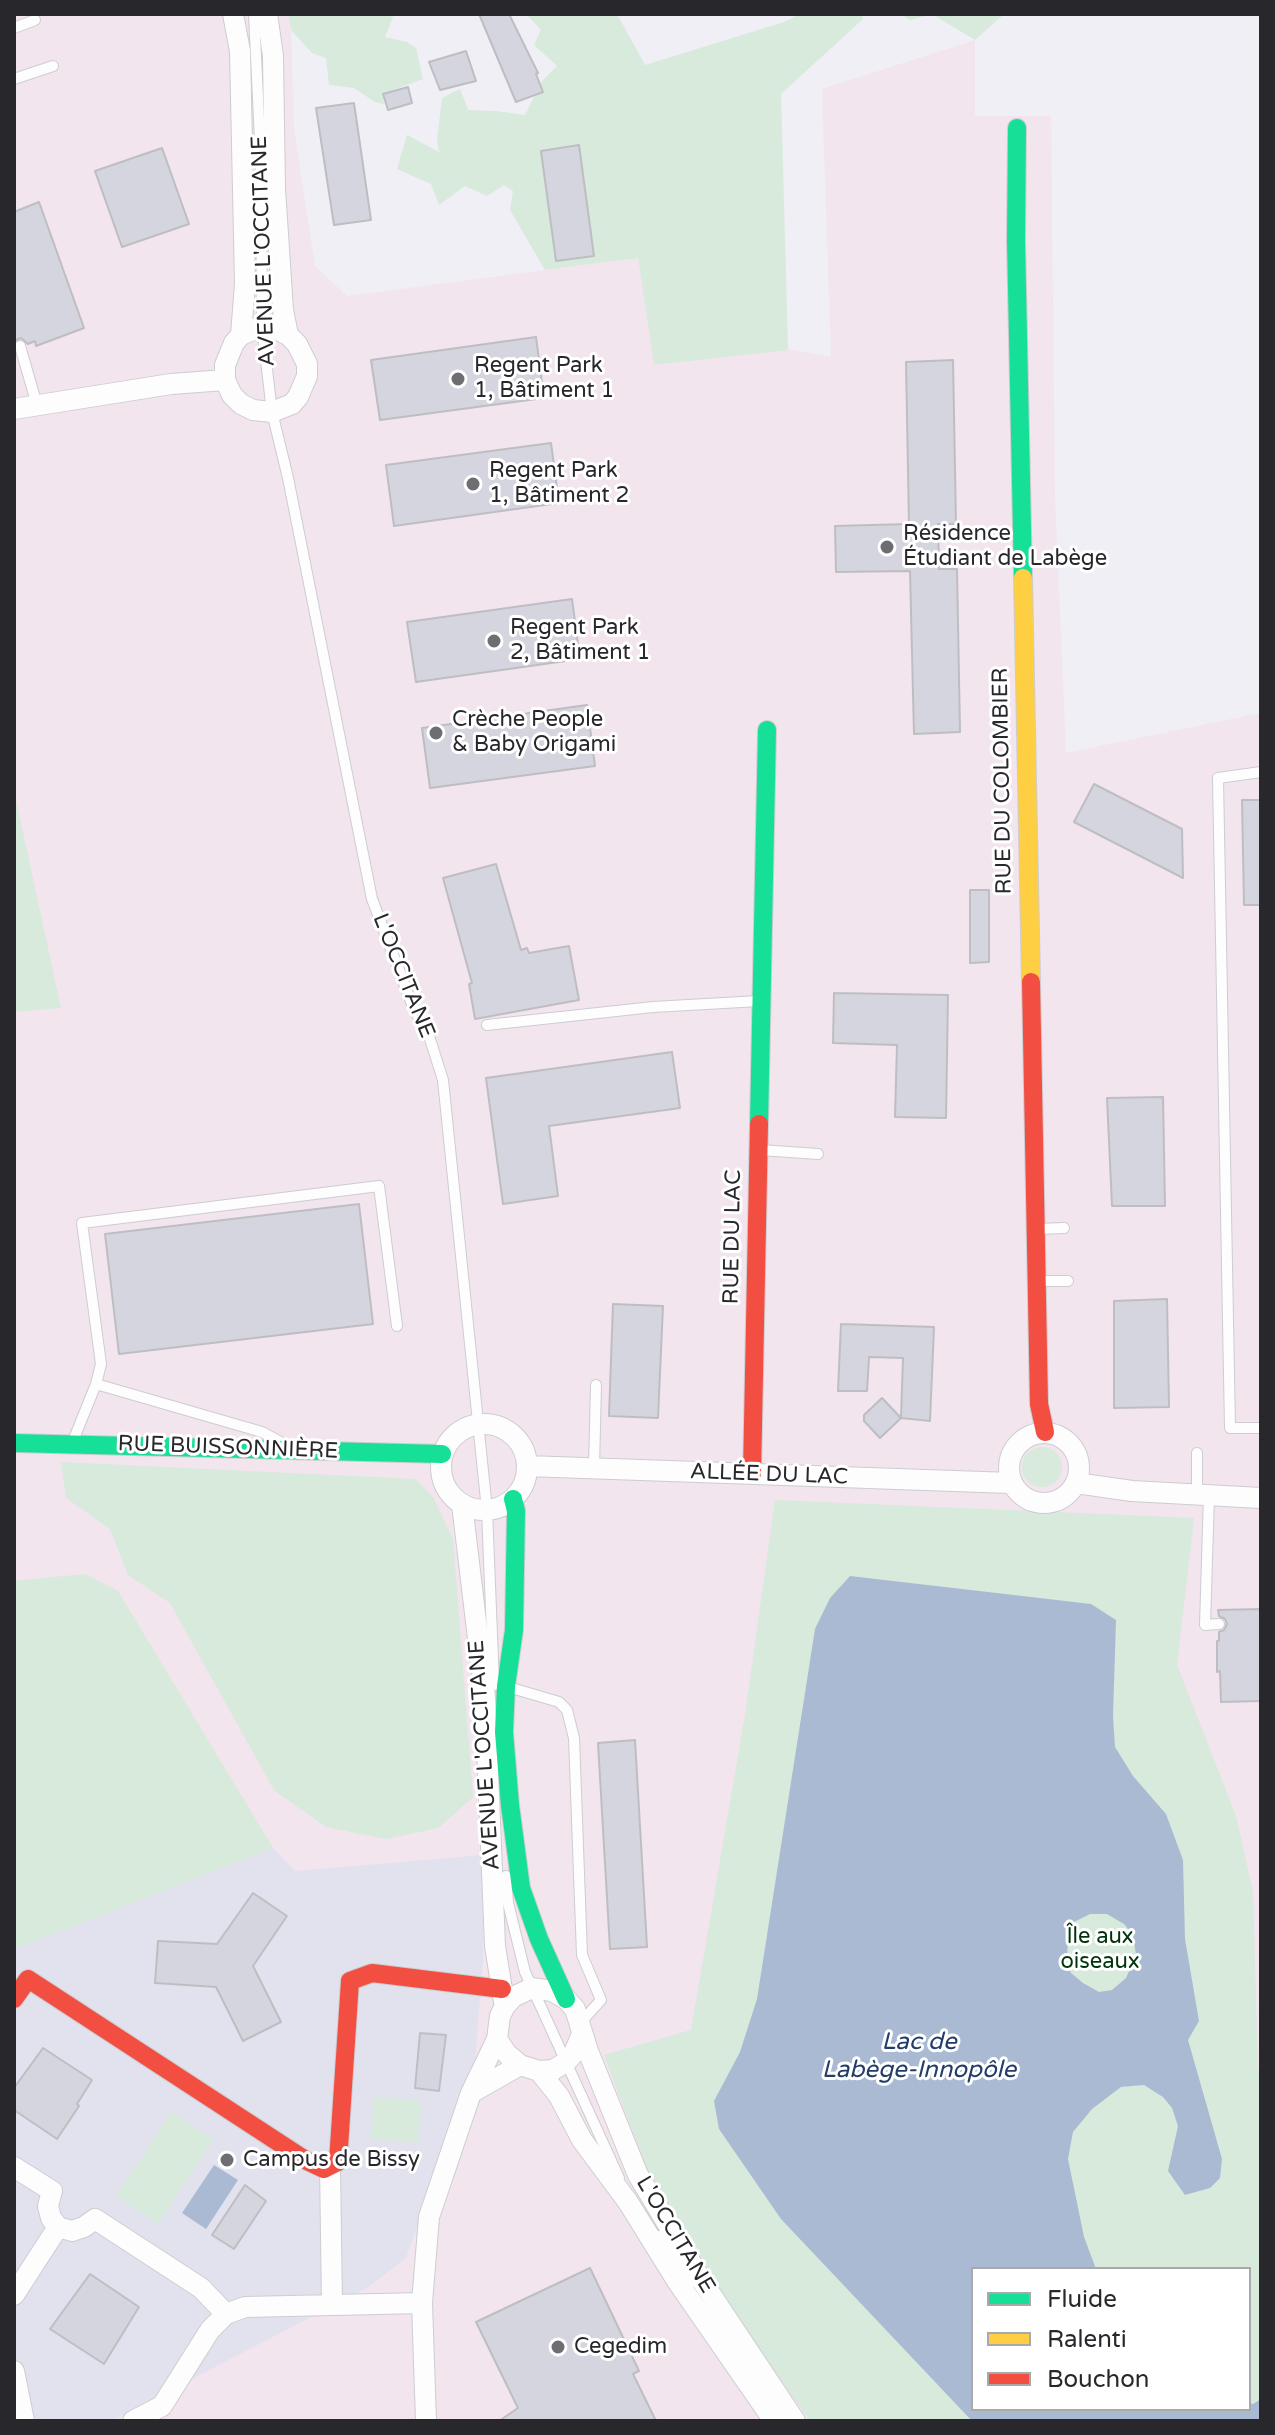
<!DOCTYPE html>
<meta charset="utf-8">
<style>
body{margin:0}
#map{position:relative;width:1275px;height:2435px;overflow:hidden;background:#efeff5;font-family:"Varela Round",sans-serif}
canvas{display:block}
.frame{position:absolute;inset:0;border:16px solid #28282c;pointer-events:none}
.legend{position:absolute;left:971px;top:2267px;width:280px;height:144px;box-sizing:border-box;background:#fff;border:2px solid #a9a9ab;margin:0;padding:10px 14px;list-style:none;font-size:24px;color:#28282c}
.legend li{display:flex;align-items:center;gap:16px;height:40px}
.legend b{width:40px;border:2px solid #a9a9ab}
</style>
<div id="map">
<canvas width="1275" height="2435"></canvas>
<div class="frame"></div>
<ul class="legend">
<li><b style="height:10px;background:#16e098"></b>Fluide</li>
<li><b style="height:10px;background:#ffcf43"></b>Ralenti</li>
<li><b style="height:10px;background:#f24e42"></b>Bouchon</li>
</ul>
</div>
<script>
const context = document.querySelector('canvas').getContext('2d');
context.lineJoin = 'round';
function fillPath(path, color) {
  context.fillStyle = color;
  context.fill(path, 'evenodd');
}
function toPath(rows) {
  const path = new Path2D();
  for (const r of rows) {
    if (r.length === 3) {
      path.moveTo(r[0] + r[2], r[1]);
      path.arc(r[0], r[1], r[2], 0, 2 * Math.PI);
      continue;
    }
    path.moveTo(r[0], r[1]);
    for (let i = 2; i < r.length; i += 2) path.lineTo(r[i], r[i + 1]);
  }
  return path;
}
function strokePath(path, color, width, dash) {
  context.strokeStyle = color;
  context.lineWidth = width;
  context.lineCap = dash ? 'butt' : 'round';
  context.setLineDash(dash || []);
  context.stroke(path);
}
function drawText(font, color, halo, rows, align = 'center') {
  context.font = font + ' "Varela Round",sans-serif';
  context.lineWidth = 6;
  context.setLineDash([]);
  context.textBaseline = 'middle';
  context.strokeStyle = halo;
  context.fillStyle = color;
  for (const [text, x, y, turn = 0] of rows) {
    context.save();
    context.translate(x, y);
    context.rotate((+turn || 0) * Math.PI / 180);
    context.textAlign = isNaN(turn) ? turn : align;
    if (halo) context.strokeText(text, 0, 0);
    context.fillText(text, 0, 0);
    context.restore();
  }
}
fillPath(toPath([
 [14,14,288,14,291,30,294,129,315,266,347,296,638,258,655,365,787,349,831,357,822,89,975,40,975,116,1051,116,1055,497,1066,753,1261,713,1261,2421,14,2421],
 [973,2269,1249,2269,1249,2409,973,2409]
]), '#f2e5ed');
fillPath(toPath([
 [273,1848,295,1871,483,1855,483,1960,475,2062,406,2258,367,2288,111,2421,14,2421,14,1949]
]), '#e2e2ef');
fillPath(toPath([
 [288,14,385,14,393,17,385,37,407,42,416,48,423,79,382,94,384,104,375,102,354,88,329,85,326,58,312,53,291,30],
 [526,14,617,14,645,65,784,22,800,14,862,14,863,19,781,94,788,350,654,365,638,258,545,270,510,210,513,191,504,185,487,196,465,186,439,205,431,184,397,169,407,135,439,152,437,140,442,98,460,89,468,110,496,111,525,115,542,81,557,66,534,45,541,30],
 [901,14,1004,14,975,40,932,14,910,20],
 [14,791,61,1008,14,1012],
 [1042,1467,20],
 [61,1462,415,1479,433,1497,453,1539,473,1797,438,1828,386,1839,326,1827,274,1790,170,1603,128,1575,110,1529,66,1498],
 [775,1500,1194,1518,1177,1665,1236,1816,1253,1892,1258,2068,1261,2070,1261,2421,810,2421,709,2278,658,2198,604,2055,691,2030,745,1715],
 [973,2269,1249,2269,1249,2409,973,2409],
 [85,1574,118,1591,273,1848,14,1949,14,1581],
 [374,2097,422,2101,418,2143,370,2138],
 [171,2112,213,2140,158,2224,116,2196]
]), '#d7eadb');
fillPath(toPath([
 [850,1576,1091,1604,1116,1620,1113,1716,1115,1747,1133,1776,1166,1814,1183,1860,1185,1939,1199,2021,1188,2040,1222,2159,1220,2178,1210,2188,1185,2195,1168,2171,1178,2126,1172,2108,1163,2097,1144,2085,1121,2087,1092,2109,1073,2132,1068,2159,1084,2237,1096,2269,973,2269,973,2409,1249,2409,1249,2403,1253,2404,1261,2399,1261,2421,972,2421,781,2219,719,2129,714,2101,740,2052,757,1999,815,1629,830,1598],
 [1090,1914,1107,1914,1124,1924,1133,1935,1136,1955,1126,1978,1112,1990,1099,1992,1083,1983,1071,1973,1067,1963,1068,1934,1074,1922],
 [214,2165,238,2180,206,2229,182,2213]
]), '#abbad3');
const building = toPath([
 [479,14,509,14,538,73,536,74,543,92,516,102,479,14],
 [466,51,476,81,440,90,429,62,466,51],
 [408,87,412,103,388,110,383,94,408,87],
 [354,103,371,220,334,225,316,108,354,103],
 [579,145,594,256,556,261,541,151,579,145],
 [162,148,189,224,122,247,95,171,162,148],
 [39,202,84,328,36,346,35,341,28,344,21,338,14,341,14,212,39,202],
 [536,337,544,398,380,420,371,360,536,337],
 [953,360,956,524,938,524,939,569,957,569,960,732,914,734,910,571,836,572,835,526,909,524,906,362,953,360],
 [551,443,559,503,394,526,386,465,551,443],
 [572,599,580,659,416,682,407,622,572,599],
 [587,705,595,766,430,788,422,728,587,705],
 [1094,784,1182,829,1183,878,1074,822,1094,784],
 [1242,800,1261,800,1261,905,1244,905,1242,800],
 [496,864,521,950,527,948,529,953,569,946,579,1000,475,1019,469,984,472,983,443,878,496,864],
 [970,890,989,890,989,962,970,963,970,890],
 [834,993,948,995,946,1118,895,1117,897,1045,833,1043,834,993],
 [672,1052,680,1108,549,1126,558,1196,503,1204,486,1078,672,1052],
 [1163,1097,1165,1206,1112,1206,1107,1098,1163,1097],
 [359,1204,373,1324,119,1354,105,1234,359,1204],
 [1167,1299,1169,1407,1114,1408,1114,1301,1167,1299],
 [613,1304,663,1306,658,1418,609,1416,613,1304],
 [841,1324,934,1327,930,1421,901,1418,880,1438,864,1421,864,1415,882,1398,901,1418,903,1358,869,1357,867,1391,838,1391,841,1324],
 [1261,1609,1261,1701,1221,1702,1220,1671,1217,1672,1217,1641,1219,1641,1219,1632,1224,1630,1227,1624,1225,1619,1219,1616,1218,1610,1261,1609],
 [635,1740,647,1947,610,1949,598,1743,635,1740],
 [253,1893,287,1916,253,1966,281,2022,243,2041,216,1987,155,1983,158,1941,217,1944,253,1893],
 [420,2033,446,2035,439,2091,415,2088,420,2033],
 [43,2048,92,2080,77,2104,79,2106,57,2139,14,2110,14,2088,43,2048],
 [245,2185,266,2201,234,2249,212,2235,245,2185],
 [590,2268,639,2371,633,2374,656,2421,499,2421,518,2408,476,2322,590,2268],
 [90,2274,139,2307,104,2364,50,2329,90,2274]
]);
fillPath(building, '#d5d5df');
strokePath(building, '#bebec2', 2);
const lane = toPath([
 [254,14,261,162,262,326,272,412,288,478,372,899,413,1007,429,1036,443,1080,487,1510,494,1685],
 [14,28,35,20],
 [14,79,53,66],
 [20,346,37,405],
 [1261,772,1218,778,1230,1428,1261,1428],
 [487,1025,653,1007,759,1001],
 [760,1150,818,1154],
 [1038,1229,1064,1228],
 [1038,1281,1068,1281],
 [96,1384,262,1432,282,1443],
 [73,1441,96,1384,101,1364,82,1223,379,1186,397,1326],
 [594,1468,596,1385],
 [1197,1494,1197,1453],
 [1209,1495,1205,1625,1219,1624],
 [508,1687,559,1702,567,1710,574,1738,582,1955,601,2000,581,2022],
 [506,1876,508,1903,525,1972,619,2178],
 [660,2236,692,2282]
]);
const street = toPath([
 [233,14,240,51,245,284,241,335],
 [267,14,273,56,275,189,283,310,288,335],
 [262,326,276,329,288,335,297,344,307,364,307,376,298,397,292,404,272,412,253,410,241,404,232,395,225,380,225,365,234,343,241,335,262,326],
 [14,409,171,384,225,380],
 [484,1467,43],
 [1044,1468,35],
 [527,1466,1011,1483],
 [1076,1483,1132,1491,1261,1498],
 [462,1504,485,1697,495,1946,504,2002],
 [582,2034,574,2053,566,2062,553,2070,539,2071,520,2065,507,2054,497,2039,500,2016,505,2006,513,1997,532,1988,552,1991,566,1999,575,2009,588,2051,638,2175,702,2281,795,2421],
 [539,2071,559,2096,582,2140,628,2202,677,2281,774,2421],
 [471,2093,520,2065],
 [330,2166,332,2305],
 [14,2167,52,2191,48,2206,51,2218,58,2227,72,2231,84,2227,95,2219,201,2288,226,2314],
 [14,2295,58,2227],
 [14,2371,24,2421],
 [133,2421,162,2406,210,2330,226,2314,245,2307,422,2303],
 [426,2421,422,2303,429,2217,471,2093,497,2039]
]);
const fast = toPath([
 [1017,128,1016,240,1023,578],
 [759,1124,767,730],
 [14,1443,442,1454],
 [513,1499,516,1511,514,1630,506,1686,504,1732,510,1805,521,1888,539,1939,566,1999]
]);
const slow = toPath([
 [1023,578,1031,982]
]);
const jam = toPath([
 [1031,982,1039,1404,1045,1432],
 [752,1474,759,1124],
 [14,1999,28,1979,307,2161,324,2169,338,2162,350,1981,372,1973,502,1989]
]);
strokePath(lane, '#cdcdd1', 12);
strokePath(street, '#cdcdd1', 22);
strokePath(fast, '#cdcdd1', 20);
strokePath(slow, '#cdcdd1', 20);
strokePath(jam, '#cdcdd1', 20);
strokePath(lane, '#fdfdfe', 10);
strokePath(street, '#fdfdfe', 20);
strokePath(fast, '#16e098', 18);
strokePath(slow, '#ffcf43', 18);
strokePath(jam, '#f24e42', 18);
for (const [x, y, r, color] of [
 [458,379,8,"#6e6e72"],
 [473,484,8,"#6e6e72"],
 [887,547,8,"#6e6e72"],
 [494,641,8,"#6e6e72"],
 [436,733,8,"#6e6e72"],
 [227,2160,8,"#6e6e72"],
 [558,2347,8,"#6e6e72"]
]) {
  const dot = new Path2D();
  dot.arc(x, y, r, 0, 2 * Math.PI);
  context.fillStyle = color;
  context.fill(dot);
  strokePath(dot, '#fff', 3);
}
drawText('22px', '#28282c', '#fff', [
 ["AVENUE L'OCCITANE",264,251,-92],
 ["RUE DU COLOMBIER",1003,781,-91],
 ["L'OCCITANE",403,976,68],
 ["RUE DU LAC",733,1237,-89],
 ["RUE BUISSONNIÈRE",228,1448,2],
 ["ALLÉE DU LAC",769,1475,2],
 ["AVENUE L'OCCITANE",485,1755,-94],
 ["L'OCCITANE",675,2235,59]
]);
drawText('22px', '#28282c', '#fff', [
 ["Regent Park",474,366],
 ["1, Bâtiment 1",474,391],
 ["Regent Park",489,471],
 ["1, Bâtiment 2",489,496],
 ["Résidence",903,534],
 ["Étudiant de Labège",903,559],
 ["Regent Park",510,628],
 ["2, Bâtiment 1",510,653],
 ["Crèche People",452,720],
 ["& Baby Origami",452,745],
 ["Campus de Bissy",243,2160],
 ["Cegedim",574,2347]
], 'left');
drawText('22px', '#00340d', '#fff', [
 ["Île aux",1100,1937],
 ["oiseaux",1100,1962]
]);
drawText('italic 24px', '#223d6a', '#fff', [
 ["Lac de",919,2043],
 ["Labège-Innopôle",919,2071]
]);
</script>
